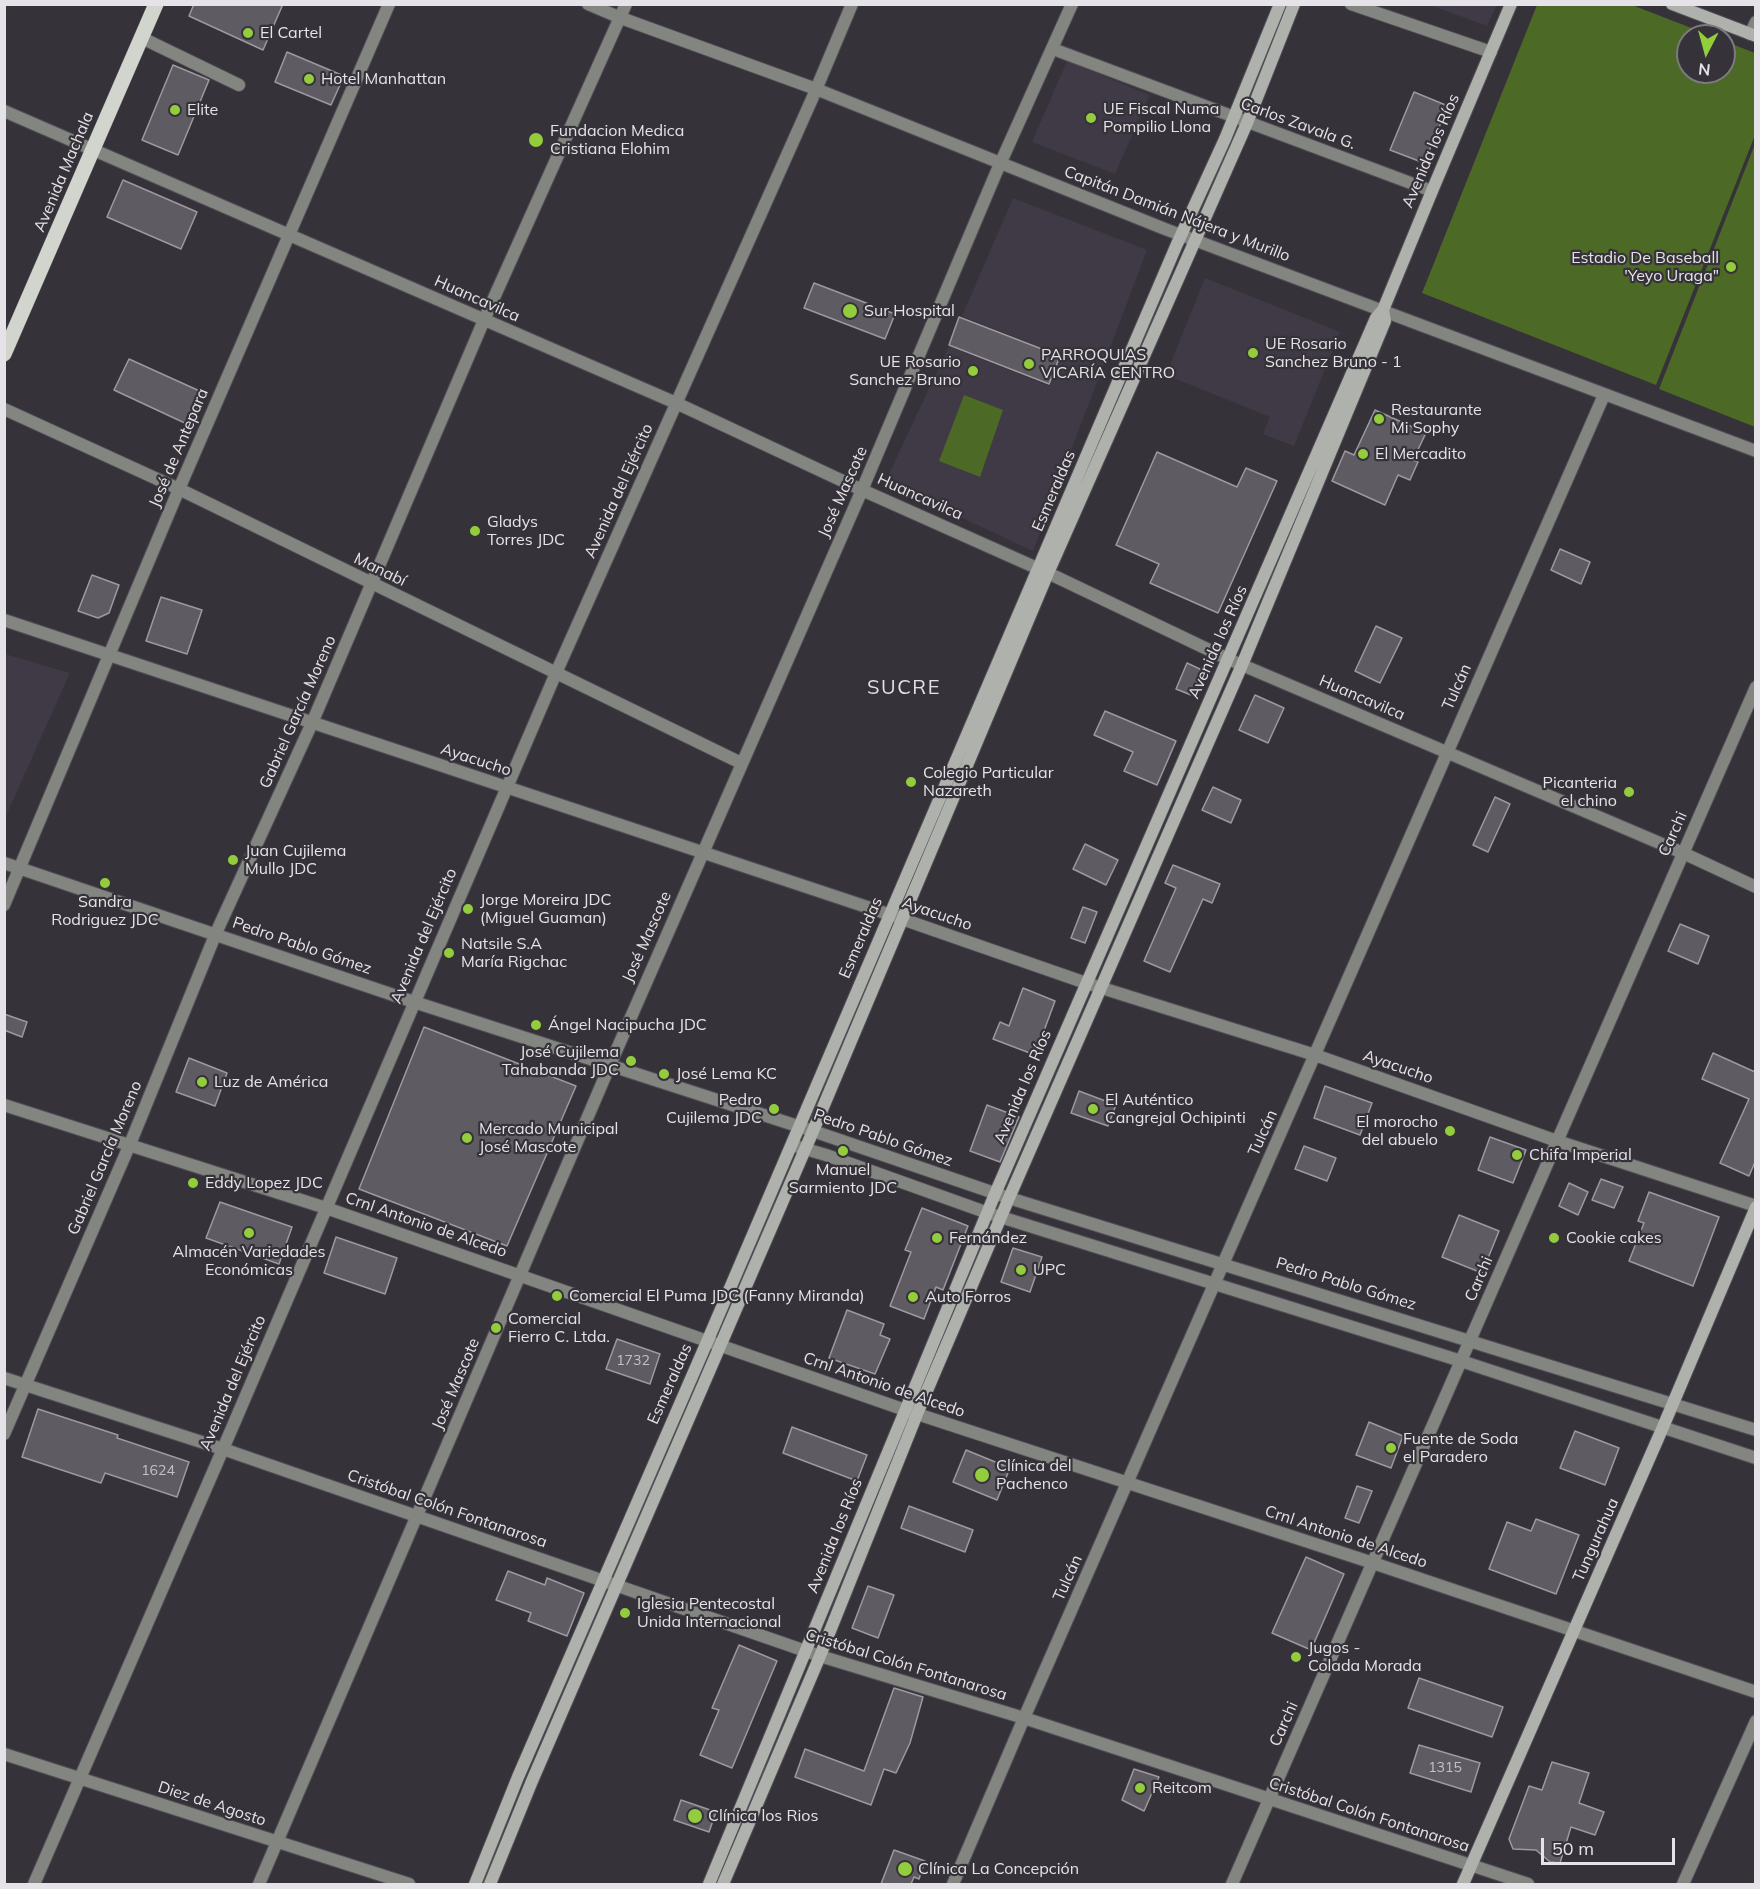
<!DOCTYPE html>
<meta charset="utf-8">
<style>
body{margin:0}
#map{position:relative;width:1760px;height:1889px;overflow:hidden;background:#363239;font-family:Mulish,sans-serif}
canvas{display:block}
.frame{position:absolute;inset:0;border:6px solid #e5e3e7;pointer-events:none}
.north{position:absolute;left:1676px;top:24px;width:60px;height:60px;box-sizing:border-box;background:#363239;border:2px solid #7c797f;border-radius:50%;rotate:186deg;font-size:16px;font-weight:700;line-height:24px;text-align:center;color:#e5e3e7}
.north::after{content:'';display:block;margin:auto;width:21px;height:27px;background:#93cc3d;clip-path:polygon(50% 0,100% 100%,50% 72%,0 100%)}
.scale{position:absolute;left:1541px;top:1838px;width:134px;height:27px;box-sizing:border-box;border:3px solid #e5e3e7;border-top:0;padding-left:8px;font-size:18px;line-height:21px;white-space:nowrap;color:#e5e3e7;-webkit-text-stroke:4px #363239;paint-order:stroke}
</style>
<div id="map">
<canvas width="1760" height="1889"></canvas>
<div class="frame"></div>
<div class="north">N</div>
<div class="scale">50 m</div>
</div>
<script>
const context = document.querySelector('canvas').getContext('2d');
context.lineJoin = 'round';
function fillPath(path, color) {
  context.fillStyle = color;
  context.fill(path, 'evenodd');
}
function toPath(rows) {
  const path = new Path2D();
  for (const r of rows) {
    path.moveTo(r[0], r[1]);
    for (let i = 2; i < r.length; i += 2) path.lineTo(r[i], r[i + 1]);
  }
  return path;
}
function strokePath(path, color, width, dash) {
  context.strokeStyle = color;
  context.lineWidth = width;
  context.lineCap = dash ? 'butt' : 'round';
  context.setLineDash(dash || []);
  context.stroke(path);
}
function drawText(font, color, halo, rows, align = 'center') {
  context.font = font + ' Mulish,sans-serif';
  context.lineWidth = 4.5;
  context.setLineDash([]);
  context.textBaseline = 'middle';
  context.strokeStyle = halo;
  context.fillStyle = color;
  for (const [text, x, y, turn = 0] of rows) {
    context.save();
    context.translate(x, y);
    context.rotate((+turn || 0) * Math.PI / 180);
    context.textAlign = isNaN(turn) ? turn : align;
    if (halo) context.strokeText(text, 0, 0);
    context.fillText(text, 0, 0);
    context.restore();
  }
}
fillPath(toPath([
 [1430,5,1497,5,1487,26],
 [1067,61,1150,95,1115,174,1032,142],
 [1013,198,1147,250,1033,551,885,482,949,346,1049,386,1060,355,962,316],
 [1205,278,1340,332,1294,446,1263,434,1270,417,1166,375],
 [5,654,70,673,5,818,4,654]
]), '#403946');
fillPath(toPath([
 [1537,5,1632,5,1712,36,1688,36,1688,72,1724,72,1724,41,1755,53,1755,135,1656,385,1422,293],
 [1755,144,1755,427,1659,389],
 [964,395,1003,410,980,477,939,461]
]), '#4c6925');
const building = toPath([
 [194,4,283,4,263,50,189,16,194,4],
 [287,52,344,76,331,105,275,82,287,52],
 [173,65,209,80,178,155,142,140,173,65],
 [1414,92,1448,106,1424,163,1390,150,1414,92],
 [123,180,197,212,181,249,107,217,123,180],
 [814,283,895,314,885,339,804,308,814,283],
 [959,317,1060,356,1049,384,949,345,959,317],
 [129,359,204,393,189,425,114,390,129,359],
 [1375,410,1426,433,1413,460,1418,462,1410,480,1398,475,1385,505,1332,481,1345,451,1354,455,1375,410],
 [1157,452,1237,487,1246,468,1277,481,1218,613,1150,583,1159,564,1116,545,1157,452],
 [1560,549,1590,562,1581,584,1551,570,1560,549],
 [92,575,119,585,109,613,98,618,78,611,92,575],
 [161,597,202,610,187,654,146,641,161,597],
 [1376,626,1402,638,1380,683,1355,671,1376,626],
 [1187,663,1202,670,1191,695,1176,689,1187,663],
 [1255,695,1284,708,1268,743,1239,730,1255,695],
 [1105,711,1176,741,1157,785,1124,771,1133,752,1094,735,1105,711],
 [1213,787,1241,800,1231,823,1202,810,1213,787],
 [1495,797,1510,804,1488,852,1473,845,1495,797],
 [1085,844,1118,860,1106,885,1073,869,1085,844],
 [1173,865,1220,884,1212,903,1203,899,1170,972,1144,961,1176,888,1165,883,1173,865],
 [1083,907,1097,912,1085,943,1071,938,1083,907],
 [1680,924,1709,936,1698,964,1668,951,1680,924],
 [1023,988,1055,1001,1035,1055,993,1039,1000,1022,1009,1026,1023,988],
 [4,1014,27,1022,22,1037,4,1030,4,1014],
 [424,1027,576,1086,507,1246,359,1189,424,1027],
 [1713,1053,1755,1072,1755,1162,1749,1176,1720,1163,1749,1099,1702,1079,1713,1053],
 [189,1058,227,1073,215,1106,176,1092,189,1058],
 [1325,1086,1372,1103,1360,1135,1314,1118,1325,1086],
 [1079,1091,1116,1105,1108,1126,1071,1113,1079,1091],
 [987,1105,1019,1117,1000,1162,970,1151,987,1105],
 [1490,1137,1526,1150,1513,1183,1478,1170,1490,1137],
 [1304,1146,1336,1158,1327,1181,1295,1169,1304,1146],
 [1601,1179,1623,1187,1614,1208,1592,1200,1601,1179],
 [1569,1183,1588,1192,1578,1215,1559,1206,1569,1183],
 [1649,1192,1719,1217,1693,1286,1629,1261,1644,1223,1638,1221,1649,1192],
 [220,1202,292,1227,279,1264,206,1238,220,1202],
 [922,1208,968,1226,943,1290,936,1287,924,1319,890,1306,911,1252,905,1250,922,1208],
 [1459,1215,1499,1231,1482,1273,1442,1257,1459,1215],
 [336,1237,397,1258,385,1294,324,1273,336,1237],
 [1013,1248,1042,1257,1030,1292,1001,1282,1013,1248],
 [847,1310,884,1324,880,1335,890,1339,875,1374,829,1358,847,1310],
 [617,1339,660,1354,650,1384,606,1369,617,1339],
 [38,1409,118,1435,117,1438,189,1462,177,1497,105,1473,101,1483,22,1457,38,1409],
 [1369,1422,1403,1436,1391,1468,1356,1455,1369,1422],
 [792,1427,867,1455,857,1481,783,1453,792,1427],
 [1575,1431,1619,1448,1605,1485,1560,1468,1575,1431],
 [966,1450,1010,1468,997,1500,953,1482,966,1450],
 [1357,1486,1372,1491,1359,1523,1345,1518,1357,1486],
 [909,1506,973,1530,965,1552,901,1528,909,1506],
 [1536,1519,1579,1535,1556,1594,1489,1569,1507,1522,1531,1531,1536,1519],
 [1306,1557,1344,1574,1311,1650,1272,1633,1306,1557],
 [508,1571,545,1585,547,1578,584,1593,567,1636,528,1621,531,1613,496,1600,508,1571],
 [868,1586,894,1595,878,1638,852,1628,868,1586],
 [739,1645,777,1661,732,1768,700,1755,719,1710,712,1708,739,1645],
 [1419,1678,1503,1707,1492,1737,1408,1708,1419,1678],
 [894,1688,923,1697,910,1743,896,1773,884,1769,871,1805,795,1777,805,1749,864,1771,894,1688],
 [1419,1745,1480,1763,1471,1792,1410,1773,1419,1745],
 [1552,1762,1589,1773,1579,1803,1604,1812,1595,1835,1571,1827,1560,1863,1550,1862,1536,1850,1513,1849,1509,1839,1529,1786,1542,1790,1552,1762],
 [1134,1769,1159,1777,1144,1811,1122,1800,1134,1769],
 [681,1800,716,1812,709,1832,674,1820,681,1800],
 [894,1850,925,1861,919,1879,914,1877,911,1884,881,1884,894,1850]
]);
fillPath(building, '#5f5b63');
strokePath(building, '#9d99a1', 1.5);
const minor = toPath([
 [588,4,621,18,816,89,1165,229,1756,451],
 [1351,4,1491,52],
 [1750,34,1756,22],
 [142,38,239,85],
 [1053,49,1432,191],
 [4,111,676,403,862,490,1048,573,1228,659,1683,853,1756,887],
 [4,409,179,489,741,763],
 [4,863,414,1002,813,1131,1009,1198,1756,1430],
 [4,905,179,489,389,4],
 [902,919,1086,983,1315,1055,1557,1141,1756,1206],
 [4,1105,326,1208,905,1410,1373,1563,1756,1692],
 [795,1146,826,1155,988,1213,1461,1361,1756,1458],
 [4,1378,223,1449,820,1656,1024,1718,1528,1884],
 [4,1434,130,1144,216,933,312,723,484,320,626,4],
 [34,1884,223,1449,556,673,812,99,852,4],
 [259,1884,610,1065,862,490,996,173,1072,4],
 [953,1884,1024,1718,1604,395],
 [1232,1884,1756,687],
 [1683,1884,1756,1721]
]);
const tertiary = toPath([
 [4,620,897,917],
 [4,1754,409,1884]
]);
const secondary = toPath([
 [1672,4,1756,36],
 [475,1884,518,1777,707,1342,1177,244,1225,139,1280,4],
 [490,1884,532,1781,813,1131,1048,573,1247,123,1294,4],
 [709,1884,995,1194,1376,318,1383,310,1432,191,1511,4],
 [723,1884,820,1656,917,1414,1009,1198,1242,665,1385,321,1383,310],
 [1463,1884,1663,1427,1756,1207]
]);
const primary = toPath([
 [4,354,156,4]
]);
strokePath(minor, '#524e55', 14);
strokePath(tertiary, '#524e55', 14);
strokePath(secondary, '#524e55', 14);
strokePath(primary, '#524e55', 16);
strokePath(minor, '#838581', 12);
strokePath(tertiary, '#838581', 12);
strokePath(secondary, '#afb2ac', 12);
strokePath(primary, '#d1d5cd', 15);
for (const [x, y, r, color] of [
 [248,33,6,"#93cc3d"],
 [309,79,6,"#93cc3d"],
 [175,110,6,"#93cc3d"],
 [1091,118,6,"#93cc3d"],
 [536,140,8,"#93cc3d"],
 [1731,267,6,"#93cc3d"],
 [850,311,8,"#93cc3d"],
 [1253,353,6,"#93cc3d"],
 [1029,364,6,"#93cc3d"],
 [973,371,6,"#93cc3d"],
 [1379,419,6,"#93cc3d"],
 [1363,454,6,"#93cc3d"],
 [475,531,6,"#93cc3d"],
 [911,782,6,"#93cc3d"],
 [1629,792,6,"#93cc3d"],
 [233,860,6,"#93cc3d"],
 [105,883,6,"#93cc3d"],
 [468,909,6,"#93cc3d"],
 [449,953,6,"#93cc3d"],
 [536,1025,6,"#93cc3d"],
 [631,1061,6,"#93cc3d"],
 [664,1074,6,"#93cc3d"],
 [202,1082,6,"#93cc3d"],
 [774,1109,6,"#93cc3d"],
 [1093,1109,6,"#93cc3d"],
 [1450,1131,6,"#93cc3d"],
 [467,1138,6,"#93cc3d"],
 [843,1151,6,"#93cc3d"],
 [1517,1155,6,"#93cc3d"],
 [193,1183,6,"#93cc3d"],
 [249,1233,6,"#93cc3d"],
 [937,1238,6,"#93cc3d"],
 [1554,1238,6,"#93cc3d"],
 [1021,1270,6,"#93cc3d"],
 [557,1296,6,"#93cc3d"],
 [913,1297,6,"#93cc3d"],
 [496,1328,6,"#93cc3d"],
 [1391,1448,6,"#93cc3d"],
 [982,1475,8,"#93cc3d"],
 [625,1613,6,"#93cc3d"],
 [1296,1657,6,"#93cc3d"],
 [1140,1788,6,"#93cc3d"],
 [695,1816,8,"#93cc3d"],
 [905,1869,8,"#93cc3d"]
]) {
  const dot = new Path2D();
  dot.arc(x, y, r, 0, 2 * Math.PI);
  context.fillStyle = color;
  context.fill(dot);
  strokePath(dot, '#363239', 2);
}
drawText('14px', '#c4c1c6', null, [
 ["1732",633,1361],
 ["1624",158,1471],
 ["1315",1445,1768]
]);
drawText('16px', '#e5e3e7', '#363239', [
 ["El Cartel",260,33],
 ["Hotel Manhattan",321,79],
 ["UE Fiscal Numa",1103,109],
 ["Pompilio Llona",1103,127],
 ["Elite",187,110],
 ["Fundacion Medica",550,131],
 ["Cristiana Elohim",550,149],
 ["Estadio De Baseball",1719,258,"right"],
 ["'Yeyo Uraga\"",1719,276,"right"],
 ["Sur Hospital",864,311],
 ["UE Rosario",1265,344],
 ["Sanchez Bruno - 1",1265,362],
 ["PARROQUIAS",1041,355],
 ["VICARÍA CENTRO",1041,373],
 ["UE Rosario",961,362,"right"],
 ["Sanchez Bruno",961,380,"right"],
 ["Restaurante",1391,410],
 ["Mi Sophy",1391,428],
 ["El Mercadito",1375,454],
 ["Gladys",487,522],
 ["Torres JDC",487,540],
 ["Colegio Particular",923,773],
 ["Nazareth",923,791],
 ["Picanteria",1617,783,"right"],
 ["el chino",1617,801,"right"],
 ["Juan Cujilema",245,851],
 ["Mullo JDC",245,869],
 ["Jorge Moreira JDC",480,900],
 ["(Miguel Guaman)",480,918],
 ["Sandra",105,902,"center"],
 ["Rodriguez JDC",105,920,"center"],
 ["Natsile S.A",461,944],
 ["María Rigchac",461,962],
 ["Ángel Nacipucha JDC",548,1025],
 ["José Cujilema",619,1052,"right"],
 ["Tahabanda JDC",619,1070,"right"],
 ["José Lema KC",676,1074],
 ["Luz de América",214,1082],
 ["Pedro",762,1100,"right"],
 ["Cujilema JDC",762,1118,"right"],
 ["El Auténtico",1105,1100],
 ["Cangrejal Ochipinti",1105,1118],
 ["El morocho",1438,1122,"right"],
 ["del abuelo",1438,1140,"right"],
 ["Mercado Municipal",479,1129],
 ["José Mascote",479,1147],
 ["Chifa Imperial",1529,1155],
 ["Manuel",843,1170,"center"],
 ["Sarmiento JDC",843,1188,"center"],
 ["Eddy Lopez JDC",205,1183],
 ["Fernández",949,1238],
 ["Cookie cakes",1566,1238],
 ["Almacén Variedades",249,1252,"center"],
 ["Económicas",249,1270,"center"],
 ["UPC",1033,1270],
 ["Comercial El Puma JDC (Fanny Miranda)",569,1296],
 ["Auto Forros",925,1297],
 ["Comercial",508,1319],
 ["Fierro C. Ltda.",508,1337],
 ["Fuente de Soda",1403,1439],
 ["el Paradero",1403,1457],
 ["Clínica del",996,1466],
 ["Pachenco",996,1484],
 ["Iglesia Pentecostal",637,1604],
 ["Unida Internacional",637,1622],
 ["Jugos -",1308,1648],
 ["Colada Morada",1308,1666],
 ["Reitcom",1152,1788],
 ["Clínica los Rios",708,1816],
 ["Clínica La Concepción",918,1869]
], 'left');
drawText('16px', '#e5e3e7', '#363239', [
 ["Carlos Zavala G.",1298,124,20],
 ["Avenida los Ríos",1431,151,-67],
 ["Avenida Machala",64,172,-67],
 ["Capitán Damián Nájera y Murillo",1177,214,21],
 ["Huancavilca",477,299,24],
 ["José de Antepara",179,448,-67],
 ["Avenida del Ejército",619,491,-66],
 ["Esmeraldas",1054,491,-67],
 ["José Mascote",843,492,-66],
 ["Huancavilca",920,497,24],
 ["Manabí",380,570,26],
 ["Avenida los Ríos",1218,642,-66],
 ["Tulcán",1457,687,-66],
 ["Huancavilca",1362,698,23],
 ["Gabriel García Moreno",298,712,-66],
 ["Ayacucho",476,760,18],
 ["Carchi",1673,834,-66],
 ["Ayacucho",937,914,19],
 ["Avenida del Ejército",424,936,-67],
 ["José Mascote",647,937,-66],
 ["Esmeraldas",861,938,-67],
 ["Pedro Pablo Gómez",302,946,19],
 ["Ayacucho",1398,1067,19],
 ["Avenida los Ríos",1023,1087,-67],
 ["Tulcán",1263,1133,-66],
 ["Pedro Pablo Gómez",883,1138,19],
 ["Gabriel García Moreno",105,1158,-67],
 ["Crnl Antonio de Alcedo",426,1225,19],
 ["Carchi",1479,1279,-67],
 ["Pedro Pablo Gómez",1346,1284,17],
 ["Avenida del Ejército",233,1383,-67],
 ["José Mascote",456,1384,-67],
 ["Esmeraldas",670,1384,-66],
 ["Crnl Antonio de Alcedo",884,1385,19],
 ["Cristóbal Colón Fontanarosa",447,1509,19],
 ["Avenida los Ríos",835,1536,-68],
 ["Crnl Antonio de Alcedo",1346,1537,18],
 ["Tungurahua",1596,1540,-66],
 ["Tulcán",1068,1578,-66],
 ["Cristóbal Colón Fontanarosa",906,1665,17],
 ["Carchi",1284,1724,-66],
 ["Diez de Agosto",212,1804,18],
 ["Cristóbal Colón Fontanarosa",1369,1815,18]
]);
context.letterSpacing = '1.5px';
drawText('20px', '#e4dfe9', '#363239', [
 ["SUCRE",904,688]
]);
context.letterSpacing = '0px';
</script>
